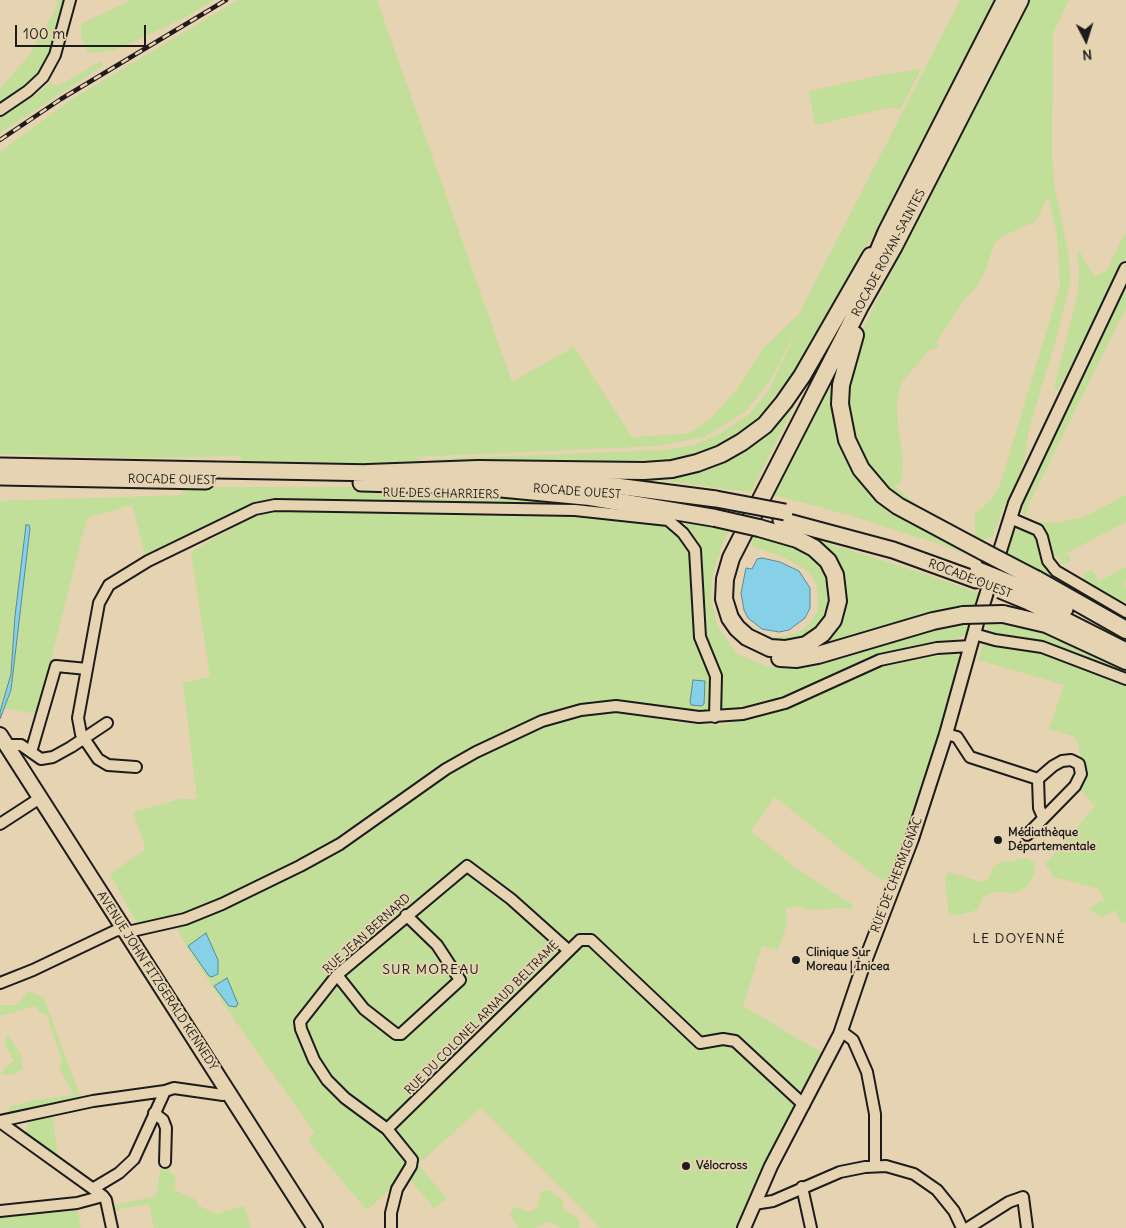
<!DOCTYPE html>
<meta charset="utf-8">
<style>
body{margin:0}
#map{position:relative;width:1126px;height:1228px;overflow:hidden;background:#e6d3b1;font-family:Delius,sans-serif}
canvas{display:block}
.north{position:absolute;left:1061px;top:15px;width:50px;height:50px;-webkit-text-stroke:4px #e6d3b1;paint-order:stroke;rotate:175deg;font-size:14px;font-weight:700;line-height:20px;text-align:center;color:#1c1c1c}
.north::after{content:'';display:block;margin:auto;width:18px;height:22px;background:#1c1c1c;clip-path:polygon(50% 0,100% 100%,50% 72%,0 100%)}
.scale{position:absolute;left:15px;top:25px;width:131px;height:22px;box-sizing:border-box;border:2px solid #1c1c1c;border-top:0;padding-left:6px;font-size:15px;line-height:18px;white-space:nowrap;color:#1c1c1c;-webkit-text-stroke:4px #e6d3b1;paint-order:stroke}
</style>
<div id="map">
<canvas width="1126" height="1228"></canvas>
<div class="north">N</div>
<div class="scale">100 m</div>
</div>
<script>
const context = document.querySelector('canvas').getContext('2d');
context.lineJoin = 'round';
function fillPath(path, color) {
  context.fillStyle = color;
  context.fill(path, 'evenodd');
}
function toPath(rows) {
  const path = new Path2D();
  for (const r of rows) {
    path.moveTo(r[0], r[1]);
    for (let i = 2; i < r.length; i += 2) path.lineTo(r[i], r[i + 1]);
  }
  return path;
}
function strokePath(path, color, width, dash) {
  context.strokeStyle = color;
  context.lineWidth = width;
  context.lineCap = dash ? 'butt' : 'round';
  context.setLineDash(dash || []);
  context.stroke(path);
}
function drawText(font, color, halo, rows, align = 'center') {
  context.font = font + ' Delius,sans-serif';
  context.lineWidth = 4;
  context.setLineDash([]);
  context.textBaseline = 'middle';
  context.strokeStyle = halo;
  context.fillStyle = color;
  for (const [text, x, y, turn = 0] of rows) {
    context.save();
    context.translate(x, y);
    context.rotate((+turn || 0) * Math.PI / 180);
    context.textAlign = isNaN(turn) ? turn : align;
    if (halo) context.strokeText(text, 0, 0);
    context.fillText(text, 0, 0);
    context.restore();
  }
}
fillPath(toPath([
 [57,0,64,0,62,19,54,50,44,70,26,89,0,107,0,89,29,55,57,7],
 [131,0,214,0,184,18,116,50,88,53,81,36,81,24],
 [238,0,377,0,512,382,574,347,632,437,685,434,697,429,713,416,738,388,763,349,799,314,960,0,994,0,899,189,781,398,744,436,693,460,651,466,428,465,242,461,240,456,141,458,0,454,0,152,69,101],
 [803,318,768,392,748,415,721,433,694,445,665,450,436,459,427,462,414,457,659,446,704,437,746,411,770,381],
 [1029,0,1069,0,1053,33,1052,152,1054,184,1069,255,1070,282,1055,343,1028,432,1025,457,1011,502,1005,503,993,536,975,543,975,514,990,501,1000,485,1060,286,1057,235,1049,199,1046,199,1036,221,1003,236,994,244,985,271,976,288,964,300,936,342,940,347,929,350,902,382,897,400,898,427,903,460,901,483,894,486,923,510,923,515,881,488,855,447,845,402,853,354,863,328],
 [101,61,103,66,0,133,0,117,41,91,50,82,58,86],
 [921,69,900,110,892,107,815,125,809,91,882,75],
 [1126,231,1126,257,1079,353,1057,390,1054,388,1078,292,1079,271,1077,253,1079,251,1095,277,1107,270],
 [1126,285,1126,307,1029,504,1026,516,1022,513,1022,504],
 [826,386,835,388,858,472,986,562,945,546,849,515,770,494],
 [793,403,795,405,751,492,657,480,647,476,681,471],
 [179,487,373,487,426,492,589,501,667,515,582,506,478,502,269,501,146,559,132,505,87,518,37,714,0,708,0,501,184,495],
 [1126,495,1126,522,1067,553,1071,561,1063,565,1059,558,1053,556,1046,534,1037,523,1031,521,1057,523,1086,516],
 [285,511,598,518,641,520,665,525,680,535,690,551,694,567,695,637,712,680,710,707,700,713,607,705,528,724,295,866,181,918,139,927,110,874,146,849,133,812,180,799,197,799,183,683,210,677,191,552,257,514],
 [680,520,730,528,722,545,712,577,711,600,718,627,737,654,766,666,787,668,811,666,899,638,956,625,970,625,965,635,953,640,899,650,864,663,799,693,757,708,721,711,705,641,702,614,703,559,697,539],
 [1024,528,1036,533,1055,575,1126,617,1126,625,1004,558,1009,540,1016,530],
 [754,533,785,541,816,557,831,580,829,614,815,633,778,645,762,636,782,637,797,633,810,624,818,610,818,598,816,584,808,571,782,556,751,546],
 [817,540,916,571,979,593,975,610,803,655,841,606],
 [1126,567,1126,580,1123,582,1126,589,1126,600,1124,602,1126,608,1084,582,1083,574,1092,569,1099,581],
 [986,623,1018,626,1066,640,1126,668,1126,675,1058,647,1023,638,988,633],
 [983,644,1026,647,1126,684,1126,922,1121,924,1116,910,1102,917,1089,909,1104,899,1099,889,1054,877,1044,862,1049,860,1095,806,1080,789,1087,776,1087,765,1080,757,1079,744,1073,736,1049,729,1064,685,978,660],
 [947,654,958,655,962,661,947,716,887,881,875,876,775,797,751,831,796,868,853,905,850,911,847,908,804,910,802,906,786,908,787,924,778,950,762,946,743,1006,824,1054,744,1228,601,1228,481,1108,367,1210,308,1141,314,1132,229,1012,185,944,177,928,208,917,287,879,389,818,441,778,531,732,562,721,599,714,632,713,680,723,723,725,802,703,875,668],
 [1027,858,1035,863,1034,875,1027,886,1016,893,996,892,983,896,977,910,955,916,949,913,945,878,949,872,982,882,990,877,993,868,999,863],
 [28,991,44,998,82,1101,13,1116,8,1113,10,1107,33,1100,74,1095,59,1068,62,1060,46,1014,38,1011,36,1006,0,1016,0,1005,17,1005],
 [8,1035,21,1055,23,1068,13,1075,6,1075,1,1073,14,1060,4,1044],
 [52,1116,58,1156,26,1132,30,1118],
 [161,1165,170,1167,169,1173,176,1175,174,1190,197,1200,196,1204,216,1214,244,1206,251,1228,154,1228,149,1204,115,1210,115,1205,156,1196],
 [419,1165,447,1199,434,1208,407,1176],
 [550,1190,563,1201,564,1211,574,1215,580,1221,579,1228,562,1228,549,1222,535,1228,519,1228,510,1215,513,1208,516,1207,530,1212,537,1208,541,1191],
 [77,1209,81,1228,0,1228,0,1217]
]), '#c1df98');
const water = toPath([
 [26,525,29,525,30,528,11,690,0,719,0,712,11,674,15,616,26,525],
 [762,558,780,562,799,571,810,588,810,608,805,618,789,630,779,632,762,629,748,618,744,610,741,593,746,568,752,569,757,559,762,558],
 [693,680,705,681,704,704,702,706,691,705,690,702,693,680],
 [206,933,218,960,218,974,212,977,209,976,188,946,206,933],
 [227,978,238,1004,236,1007,229,1006,214,986,227,978]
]);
fillPath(water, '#87d1e8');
strokePath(water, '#5c8996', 1);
const minor = toPath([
 [0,110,28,91,43,77,55,55,70,0],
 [1010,518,1038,530,1042,537,1048,561,1056,571,1126,612],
 [974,634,995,640,1042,647,1126,679],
 [946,734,957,737,970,757,1038,779,1053,766,1062,761,1071,760,1079,764,1081,774,1075,786,1027,835],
 [7,745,21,745,41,759,53,757,71,747,107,723],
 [31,752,56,666,87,669],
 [136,767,108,765,98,759,81,734,78,718,99,603,109,585,148,561,255,509,275,505,575,510,668,520,683,533,695,550,700,637,716,676,715,717],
 [1038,779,1039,808,1043,817],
 [0,824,40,798],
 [337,975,364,1009,396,1034,401,1034,460,980,437,945,406,915],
 [0,983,33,970,117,930,132,931,185,919,222,904,300,866,340,844,446,769,476,752,542,721,581,710,616,706,699,717,743,714,785,703,880,660,937,648,971,646],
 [840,1034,845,1034,853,1040,867,1072,875,1114,875,1166],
 [154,1113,163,1120,166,1128,165,1162],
 [0,1121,93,1101,165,1091,174,1088,223,1095,228,1092],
 [0,1122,103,1196,106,1200,112,1228],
 [387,1129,580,940,591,940,700,1043,723,1039,735,1041,804,1105],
 [802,1187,811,1228],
 [94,1188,119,1173,134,1159,165,1091],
 [754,1204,773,1201,840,1172,865,1167,886,1166,914,1174,937,1190,954,1211,962,1228],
 [0,1211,77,1203,103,1196],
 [391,1228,391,1213,397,1189,411,1166,412,1160,387,1129,345,1098,327,1080,314,1060,301,1029,300,1022,337,975,467,866,511,899,568,950],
 [968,1228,1009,1202,1023,1197,1027,1228]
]);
const tertiary = toPath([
 [982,608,1015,503,1126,269],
 [744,1228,771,1166,840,1034,862,969,912,839,946,734,977,623]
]);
const secondary = toPath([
 [0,735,315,1228]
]);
const primary = toPath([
 [0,466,379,473],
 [457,476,616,486,716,499],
 [0,477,206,481],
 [361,483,471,486],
 [781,520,893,550,976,580],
 [1035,593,1065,609],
 [1029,602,1126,651]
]);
const trunk = toPath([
 [870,271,886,233,1005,0],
 [855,335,841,385,840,404,847,440,861,469,883,495,898,506,984,552],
 [368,473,478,469,644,471,672,469,697,463,721,454,742,442,765,425,784,402,802,376,871,256],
 [475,486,590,497,715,518],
 [759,528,797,539,814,548,828,561,835,575,838,601,833,620,822,634,806,645,785,649,770,648,747,637,737,628,730,618,724,599,725,579,731,558,860,306,894,246,1020,0],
 [1036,579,1126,630],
 [1003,614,1046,624,1126,661],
 [780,658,797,659,818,655,933,621,963,615]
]);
strokePath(minor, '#1c1c1c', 14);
strokePath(tertiary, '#1c1c1c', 16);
strokePath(secondary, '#1c1c1c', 18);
strokePath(primary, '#1c1c1c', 19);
strokePath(trunk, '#1c1c1c', 20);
strokePath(minor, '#e6d3b1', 10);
strokePath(tertiary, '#e6d3b1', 12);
strokePath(secondary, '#e6d3b1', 14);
strokePath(primary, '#e6d3b1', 15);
strokePath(trunk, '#e6d3b1', 16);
const rail = toPath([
 [0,140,61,99,226,0]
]);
strokePath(rail, '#1c1c1c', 4.5);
strokePath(rail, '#e6d3b1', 2.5, [8]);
const primaryBridge = toPath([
 [716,499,785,512],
 [978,570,1035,593],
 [1000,590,1029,602]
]);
const trunkBridge = toPath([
 [715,518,759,528],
 [984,552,1036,579],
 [963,615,1003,614]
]);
strokePath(primaryBridge, '#1c1c1c', 19, []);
strokePath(trunkBridge, '#1c1c1c', 20, []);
strokePath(primaryBridge, '#e6d3b1', 15);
strokePath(trunkBridge, '#e6d3b1', 16);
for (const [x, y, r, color] of [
 [998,840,5,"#1c1c1c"],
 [796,960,5,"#1c1c1c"],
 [686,1166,5,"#1c1c1c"]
]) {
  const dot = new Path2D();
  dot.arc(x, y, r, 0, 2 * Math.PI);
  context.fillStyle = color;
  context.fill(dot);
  strokePath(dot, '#e6d3b1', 2);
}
drawText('12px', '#1c1c1c', '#e6d3b1', [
 ["ROCADE ROYAN-SAINTES",889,253,-62],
 ["ROCADE OUEST",172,480,1],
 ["ROCADE OUEST",577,492,4],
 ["RUE DES CHARRIERS",441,494,1],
 ["ROCADE OUEST",970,579,21],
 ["RUE DE CHERMIGNAC",897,875,-69],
 ["RUE JEAN BERNARD",367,934,-42],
 ["AVENUE JOHN FITZGERALD KENNEDY",157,981,57],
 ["RUE DU COLONEL ARNAUD BELTRAME",482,1018,-45]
]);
drawText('bold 12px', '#1c1c1c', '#e6d3b1', [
 ["Médiathèque",1008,833],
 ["Départementale",1008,847],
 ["Clinique Sur",806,953],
 ["Moreau | Inicea",806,967],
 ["Vélocross",696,1166]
], 'left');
context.letterSpacing = '1px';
drawText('14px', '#1c1c1c', '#e6d3b1', [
 ["LE DOYENNÉ",1019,939],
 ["SUR MOREAU",431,970]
]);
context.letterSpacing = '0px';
</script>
